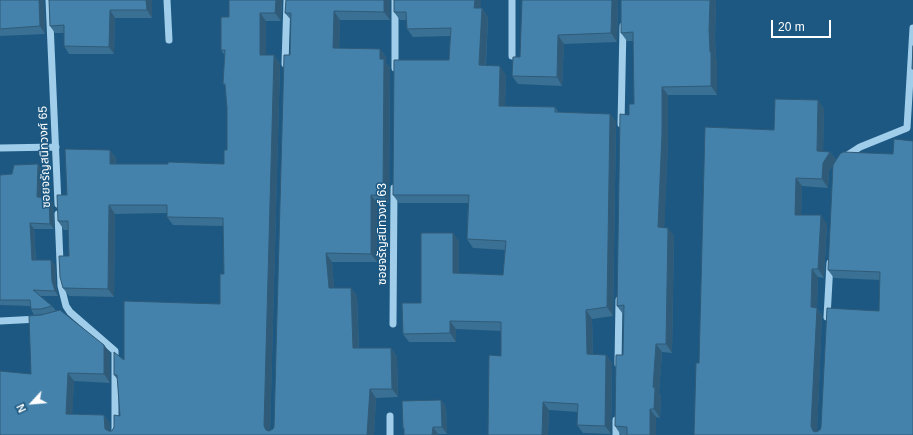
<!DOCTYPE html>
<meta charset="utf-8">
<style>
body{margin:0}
#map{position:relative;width:913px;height:435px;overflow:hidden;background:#1c5881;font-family:Arial,sans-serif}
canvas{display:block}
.north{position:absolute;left:12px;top:383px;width:40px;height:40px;-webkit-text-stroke:3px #1c5881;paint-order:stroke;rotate:244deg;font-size:11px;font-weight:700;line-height:16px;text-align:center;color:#fff}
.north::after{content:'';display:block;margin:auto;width:14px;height:18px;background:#fff;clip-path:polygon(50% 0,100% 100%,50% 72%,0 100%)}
.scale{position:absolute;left:771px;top:20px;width:60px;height:18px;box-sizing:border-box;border:2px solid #fff;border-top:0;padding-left:5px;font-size:12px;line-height:14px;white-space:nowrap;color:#fff;-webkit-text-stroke:3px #1c5881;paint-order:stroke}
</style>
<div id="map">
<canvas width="913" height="435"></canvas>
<div class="north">N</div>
<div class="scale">20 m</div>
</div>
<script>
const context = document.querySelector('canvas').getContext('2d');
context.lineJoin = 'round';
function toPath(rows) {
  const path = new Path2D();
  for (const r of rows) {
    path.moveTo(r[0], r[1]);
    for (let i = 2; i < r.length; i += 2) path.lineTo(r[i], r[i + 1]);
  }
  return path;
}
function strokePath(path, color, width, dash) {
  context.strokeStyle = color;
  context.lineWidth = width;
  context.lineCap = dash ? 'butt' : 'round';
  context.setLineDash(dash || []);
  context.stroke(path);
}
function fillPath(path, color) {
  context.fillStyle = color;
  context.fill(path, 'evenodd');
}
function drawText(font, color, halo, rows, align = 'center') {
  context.font = font + ' Arial,"Noto Sans Thai",sans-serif';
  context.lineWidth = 3;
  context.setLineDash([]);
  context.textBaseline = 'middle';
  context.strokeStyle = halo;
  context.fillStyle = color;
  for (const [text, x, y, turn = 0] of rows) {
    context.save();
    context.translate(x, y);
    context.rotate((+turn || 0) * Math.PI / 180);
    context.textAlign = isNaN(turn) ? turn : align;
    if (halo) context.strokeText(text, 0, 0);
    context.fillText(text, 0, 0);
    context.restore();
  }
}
strokePath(toPath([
 [49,0,58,204],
 [167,0,169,40],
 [512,56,512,0],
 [285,64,287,0],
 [395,68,395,0],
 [621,124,623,26],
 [0,148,56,147],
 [843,158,860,147,907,128,913,28],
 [58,214,61,286,66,306,70,312,115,351,115,435],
 [827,317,830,263],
 [0,321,39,319],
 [393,324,394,188],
 [618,364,619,300],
 [390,435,390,416],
 [616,435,616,420]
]), '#a0cdea', 7);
fillPath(toPath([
 [0,0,44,0,45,34,0,36],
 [49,0,152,0,152,18,115,18,114,54,69,54,64,46,64,33,55,33,50,26],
 [229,0,282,0,281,21,266,21,266,55,274,55,280,64,270,431,273,429,274,427,290,55,291,20,285,13,286,0,390,0,390,20,340,20,339,48,380,49,386,57,386,63,390,68,389,203,377,203,377,262,332,262,334,288,351,288,357,296,359,348,391,348,397,357,398,397,376,398,374,435,0,435,31,374,104,345,110,353,110,383,74,381,72,414,104,415,110,424,110,431,112,431,120,416,118,380,114,375,124,360,220,304,224,274,223,226,173,225,167,217,167,213,115,214,114,297,69,296,63,288,69,256,68,230,64,230,58,221,67,195,110,150,116,158,116,164,224,164,227,150,227,108,225,86,223,84,225,56,221,50,229,17],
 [618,0,617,42,564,44,562,86,518,84,512,76,520,57],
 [621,0,716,0,715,38,716,59,717,61,717,95,668,95,668,143,664,228,674,236,672,353,662,352,659,393,661,396,660,418,656,417,656,435,621,435,615,426,623,355,624,314,623,314,617,306,629,115,634,104,633,41,627,41,621,33],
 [482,8,488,17,486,66,506,75,505,106,555,107,558,112,610,114,616,122,613,316,592,319,593,354,606,355,612,363,611,434,583,433,577,425,578,412,549,410,548,435,488,435,501,356,501,331,456,329,456,342,409,342,403,334,421,303,453,233,459,242,459,273,503,275,505,250,473,248,467,239,468,203,399,203,393,195,449,60,450,36,413,37,407,29,407,20,400,20,394,12],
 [818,100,824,109,823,151,830,152,836,160,829,171,828,188,802,186,801,215,827,224,824,278,818,277,817,308,822,316,817,431,820,430,879,311,880,280,834,278,828,270,893,154,913,435,694,435,699,363,774,130],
 [38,164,41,169,41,197,53,203,54,229,34,229,36,260,51,260,55,265,56,286,58,296,40,296,52,306,56,311,45,314,34,315,31,309,30,306,0,305,0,175,12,174],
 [441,400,446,407,447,434,438,434,438,435,404,435,404,430,403,428]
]), '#3a7093');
fillPath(toPath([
 [39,0,44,0,45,34,40,26],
 [146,0,152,0,152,18,147,10],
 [276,0,282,0,281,21,275,13],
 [384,0,390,0,390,20,384,12],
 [475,0,481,0,480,16,474,8],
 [612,0,618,0,617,42,611,33],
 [710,0,716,0,715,38,716,59,717,61,717,95,711,86,709,30],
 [482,8,488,17,485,74,479,65],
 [110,10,115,18,114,54,109,47],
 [334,11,340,20,339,57,333,48],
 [260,13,266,21,266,63,260,55],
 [558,35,564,44,562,86,557,77],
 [380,49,386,57,386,63,390,68,389,203,383,195],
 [274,55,280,64,270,435,266,430,264,426],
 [500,66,506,75,505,114,499,106],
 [662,87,668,95,668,143,664,236,658,227],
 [818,100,824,109,823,159,817,151],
 [610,114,616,122,613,316,607,307],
 [110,150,116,158,115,173,110,164],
 [830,152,836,160,829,171,828,188,822,179,823,163],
 [38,164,41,169,41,203,37,197],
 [796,178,802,186,801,223,795,215],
 [371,195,377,203,377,262,371,254],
 [49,198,53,203,54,229,50,224],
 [109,205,115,214,114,297,108,289],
 [821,215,827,224,824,278,818,269],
 [30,223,34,229,36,265,32,260],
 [668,228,674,236,672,353,666,344],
 [453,233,459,242,459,282,453,273],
 [326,253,332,262,335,297,329,288],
 [51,260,55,265,56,286,58,296,55,291,52,281],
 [812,269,818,277,817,308,822,316,817,435,813,431,811,426,811,307],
 [351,288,357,296,359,357,353,348],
 [586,310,592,319,593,362,587,354],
 [450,321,456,329,456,342,450,333],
 [656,344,662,352,659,393,661,396,660,418,654,409,653,387],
 [104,345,110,353,110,383,104,374],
 [391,348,397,357,398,397,392,389],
 [606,355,612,363,611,434,605,426],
 [68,373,74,381,72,422,66,414],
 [370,389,376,398,374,435,367,435],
 [441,400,446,407,447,434,442,427],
 [543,402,549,410,548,435,542,435],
 [650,409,656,417,656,435,650,435],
 [104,415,110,424,110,435,105,429],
 [433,427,438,434,438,435,432,435]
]), '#305b78');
const building = toPath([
 [0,0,39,0,40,26,0,29,0,0],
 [49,0,146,0,147,10,110,10,109,47,64,46,64,25,50,26,49,0],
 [229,0,276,0,275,13,260,13,260,55,274,55,264,426,266,430,269,431,273,429,274,427,284,55,290,55,291,13,285,13,286,0,384,0,384,12,334,11,333,48,380,49,380,59,384,59,383,195,371,195,371,254,326,253,329,288,351,288,353,348,391,348,392,389,370,389,367,435,0,435,0,371,31,374,29,316,41,315,60,310,104,345,104,374,68,373,66,414,104,415,105,429,109,431,112,431,114,427,114,415,120,416,117,375,114,375,114,352,124,360,124,301,220,304,220,274,224,274,223,218,167,217,167,205,109,205,108,289,63,288,60,277,59,256,69,256,68,221,58,221,57,195,67,195,65,149,110,150,110,164,168,164,168,162,224,164,224,150,227,150,227,108,225,84,223,84,225,50,221,50,221,17,229,17,229,0],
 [394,0,475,0,474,8,482,8,479,65,500,66,499,106,555,107,555,112,610,114,607,307,586,310,587,354,606,355,605,426,577,425,578,404,543,402,542,435,488,435,489,355,501,356,501,322,450,321,450,333,403,334,402,303,421,303,421,233,453,233,453,273,503,275,506,241,467,239,469,195,393,195,394,60,449,60,451,28,407,29,406,12,394,12,394,0],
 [522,0,612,0,611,33,558,35,557,77,512,76,513,57,520,57,522,0],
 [621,0,710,0,709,30,710,52,711,52,711,86,662,87,662,134,658,227,668,228,666,344,656,344,653,387,655,388,654,409,650,409,650,435,627,435,627,427,615,426,616,355,623,355,624,305,617,306,620,114,629,115,629,104,634,104,633,32,621,33,621,0],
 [913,46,913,69,912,69,913,46],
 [775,99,818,100,817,151,830,152,823,163,822,179,796,178,795,215,821,215,818,269,812,269,811,307,817,308,811,426,813,431,816,432,820,430,821,427,827,308,879,311,880,272,828,270,833,165,840,154,843,152,893,154,894,139,913,141,913,435,694,435,696,363,699,363,705,127,774,130,775,99],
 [38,164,37,197,49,198,50,224,30,223,32,260,51,260,52,281,55,291,33,290,52,306,41,309,31,309,30,300,0,300,0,175,12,174,14,165,38,164],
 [441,400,442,427,433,427,432,435,404,435,404,428,403,428,402,401,441,400]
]);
fillPath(building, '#4482ab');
strokePath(building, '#305b78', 1);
drawText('12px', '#fff', '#1c5881', [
 ["ซอยจรัญสนิทวงศ์ 65",45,157,-92],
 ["ซอยจรัญสนิทวงศ์ 63",383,234,-90]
]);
</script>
